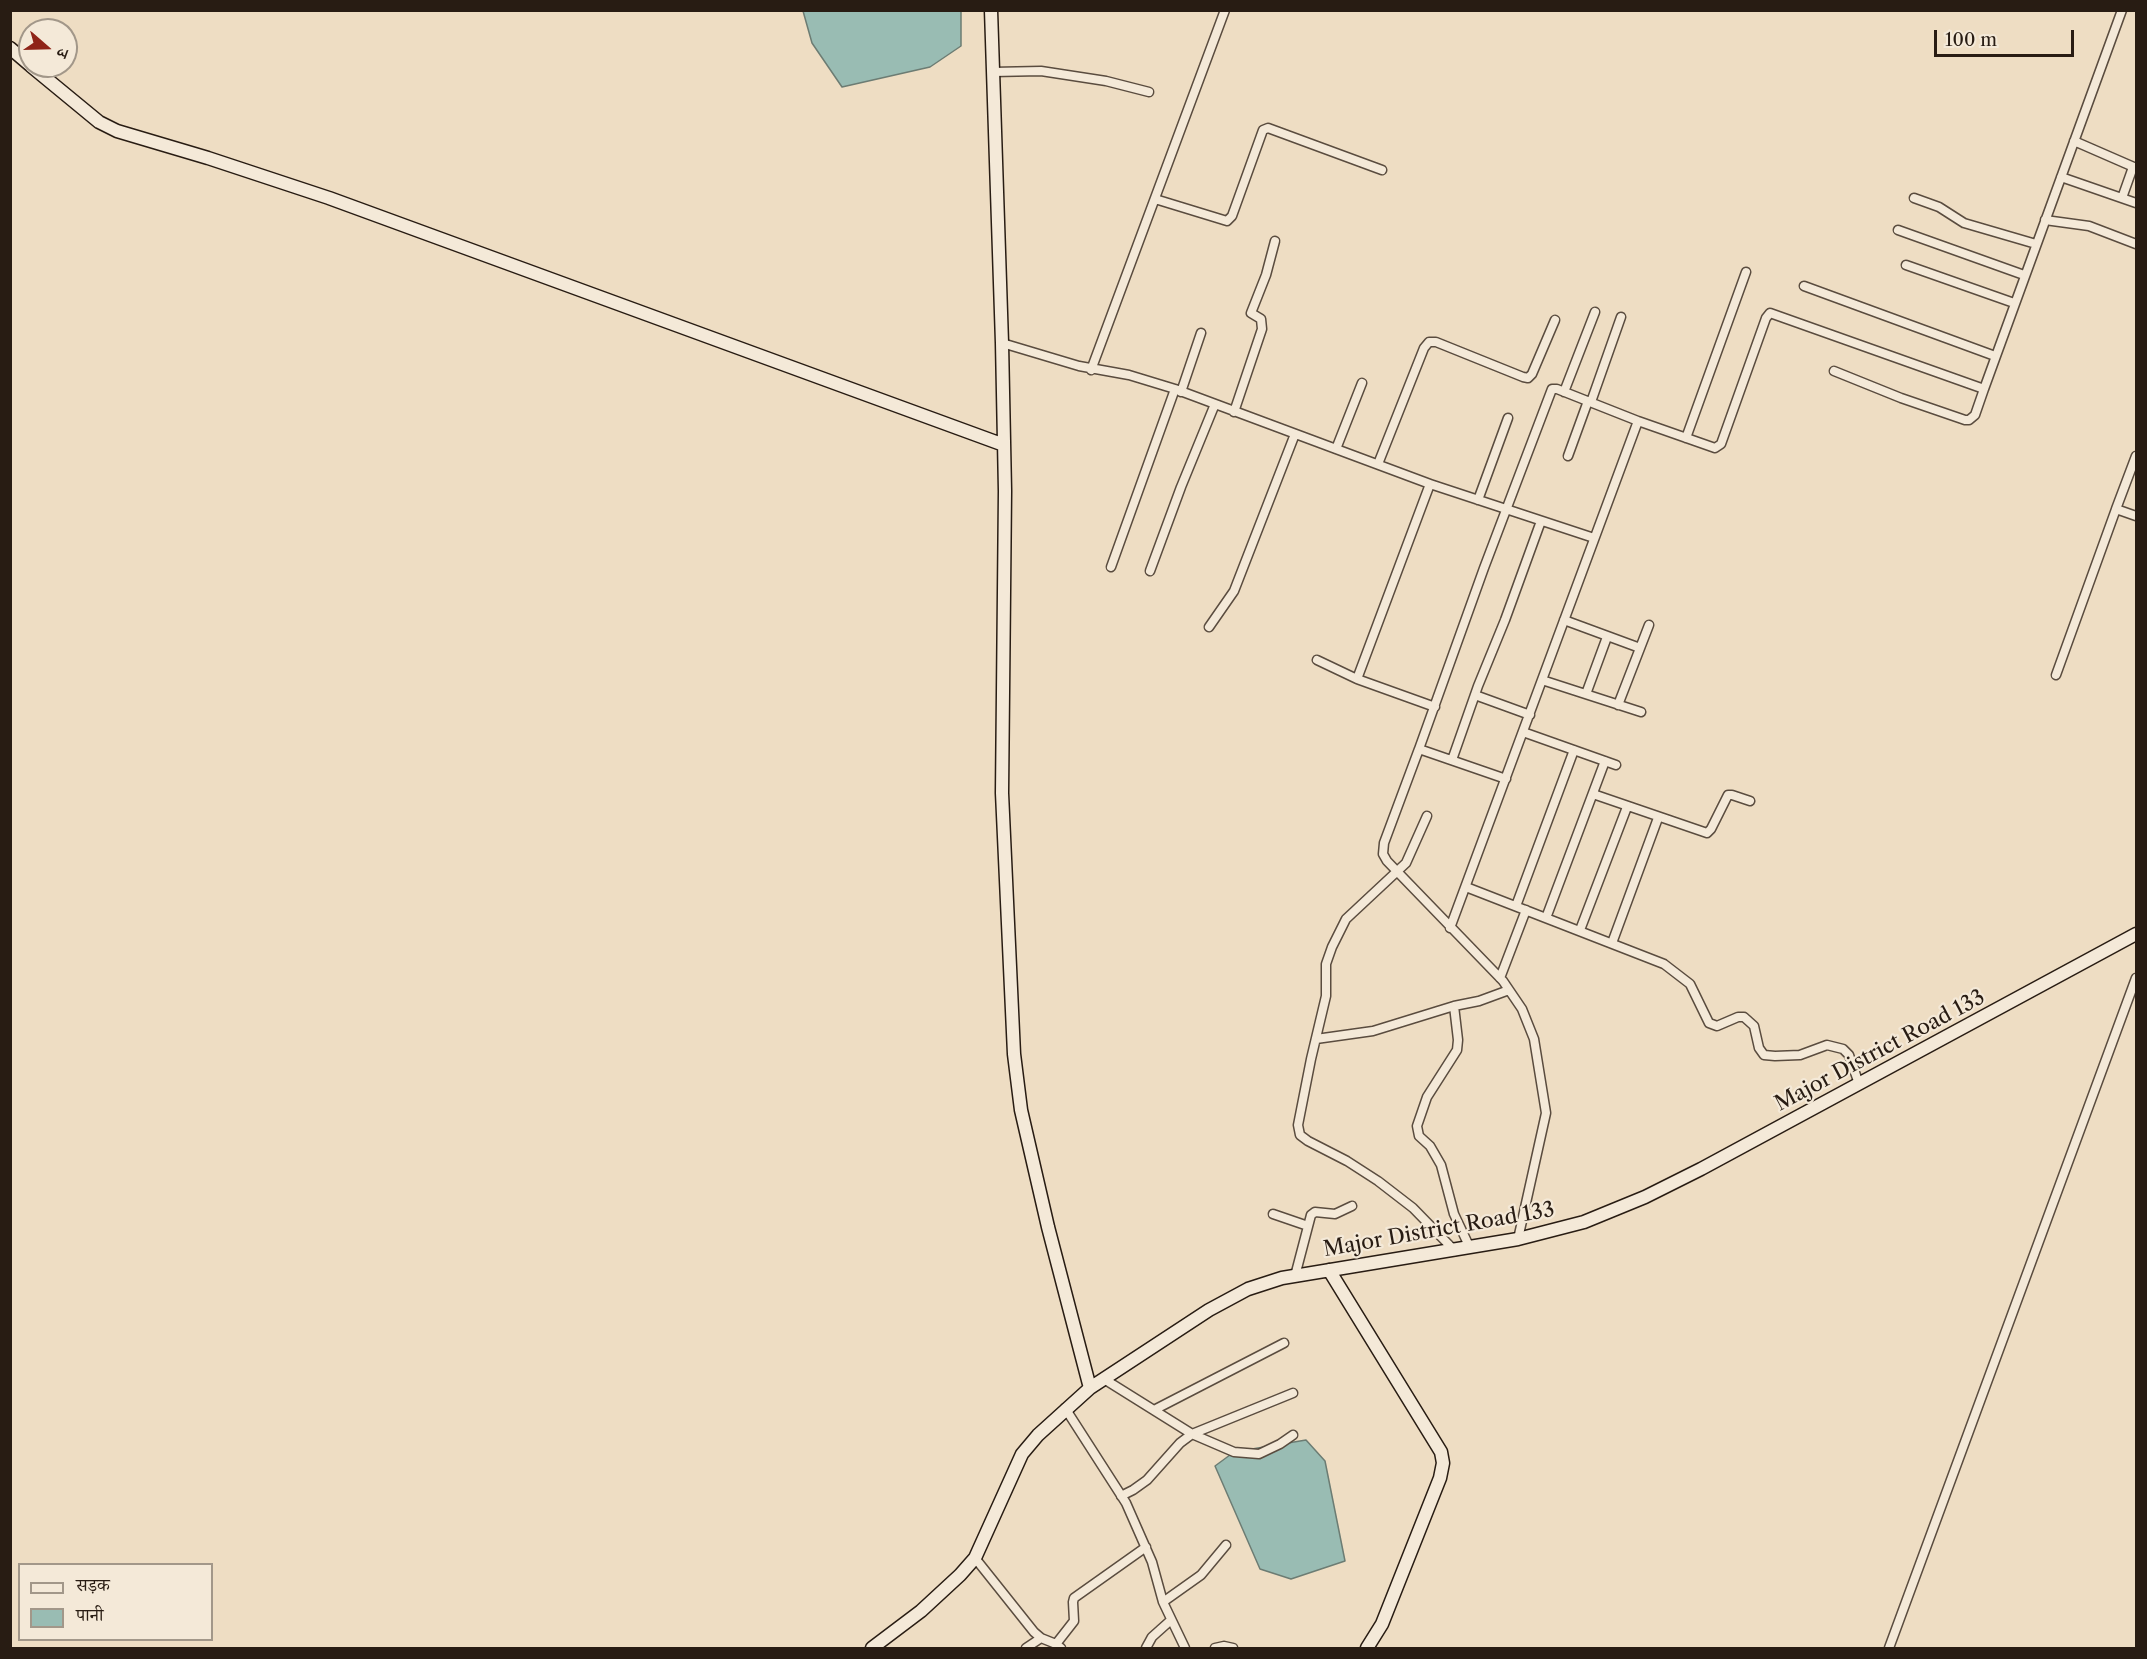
<!DOCTYPE html>
<meta charset="utf-8">
<style>
body{margin:0}
#map{position:relative;width:2147px;height:1659px;overflow:hidden;background:#eeddc3;font-family:"Libre Caslon Text","Noto Serif Devanagari",serif}
canvas{display:block}
.frame{position:absolute;inset:0;border:12px solid #281c13;pointer-events:none}
.legend{position:absolute;left:18px;top:1563px;width:195px;height:78px;box-sizing:border-box;background:#f4e9d8;border:2px solid #a29789;margin:0;padding:8px 10px;list-style:none;font-size:18px;color:#281c13}
.legend li{display:flex;align-items:center;gap:12px;height:30px}
.legend b{width:30px;border:2px solid #a29789}
.north{position:absolute;left:18px;top:18px;width:60px;height:60px;box-sizing:border-box;background:#f4e9d8;border:2px solid #a29789;border-radius:50%;rotate:110deg;font-size:16px;font-weight:700;line-height:24px;text-align:center;color:#281c13}
.north::after{content:'';display:block;margin:auto;width:21px;height:27px;background:#8f2418;clip-path:polygon(50% 0,100% 100%,50% 72%,0 100%)}
.scale{position:absolute;left:1934px;top:30px;width:140px;height:27px;box-sizing:border-box;border:3px solid #281c13;border-top:0;padding-left:8px;font-size:18px;line-height:21px;white-space:nowrap;color:#281c13;-webkit-text-stroke:4px #f4e9d8;paint-order:stroke}
</style>
<div id="map">
<canvas width="2147" height="1659"></canvas>
<div class="frame"></div>
<ul class="legend">
<li><b style="height:8px;background:#f4e9d8"></b>सड़क</li>
<li><b style="height:16px;background:#99bcb3"></b>पानी</li>
</ul>
<div class="north">उ</div>
<div class="scale">100 m</div>
</div>
<script>
const context = document.querySelector('canvas').getContext('2d');
context.lineJoin = 'round';
function fillPath(path, color) {
  context.fillStyle = color;
  context.fill(path, 'evenodd');
}
function toPath(rows) {
  const path = new Path2D();
  for (const r of rows) {
    path.moveTo(r[0], r[1]);
    for (let i = 2; i < r.length; i += 2) path.lineTo(r[i], r[i + 1]);
  }
  return path;
}
function strokePath(path, color, width, dash) {
  context.strokeStyle = color;
  context.lineWidth = width;
  context.lineCap = dash ? 'butt' : 'round';
  context.setLineDash(dash || []);
  context.stroke(path);
}
function drawText(font, color, halo, rows, align = 'center') {
  context.font = font + ' "Libre Caslon Text",serif';
  context.lineWidth = 4.5;
  context.setLineDash([]);
  context.textBaseline = 'middle';
  context.strokeStyle = halo;
  context.fillStyle = color;
  for (const [text, x, y, turn = 0] of rows) {
    context.save();
    context.translate(x, y);
    context.rotate((+turn || 0) * Math.PI / 180);
    context.textAlign = isNaN(turn) ? turn : align;
    if (halo) context.strokeText(text, 0, 0);
    context.fillText(text, 0, 0);
    context.restore();
  }
}
const water = toPath([
 [803,11,961,11,961,46,930,67,842,87,812,43,803,11],
 [1306,1440,1325,1461,1345,1561,1291,1579,1260,1569,1215,1466,1234,1452,1306,1440]
]);
fillPath(water, '#99bcb3');
strokePath(water, '#6c7c73', 1.5);
const street = toPath([
 [993,72,1041,71,1106,81,1149,92],
 [2074,141,2136,168],
 [2061,177,2136,203],
 [1914,198,1939,207,1964,223,2036,244],
 [2122,198,2133,167],
 [1155,199,1227,221,1232,216,1263,130,1268,128,1382,170],
 [2045,220,2089,226,2136,244],
 [1898,230,2024,275],
 [1906,265,2014,303],
 [1804,286,1995,356],
 [1002,343,1079,366,1129,375,1175,389,1430,484,1594,538],
 [1091,370,1225,10],
 [1834,371,1901,398,1965,420,1969,420,1975,415,1984,389],
 [1181,392,1201,333],
 [1564,392,1595,312],
 [1591,402,1621,317],
 [1234,412,1262,329,1261,319,1251,313,1266,275,1275,241],
 [1686,438,1746,272],
 [1336,449,1362,383],
 [1568,456,1588,401],
 [1378,464,1424,348,1429,342,1436,342,1523,377,1528,378,1532,374,1555,320],
 [1478,500,1508,418],
 [2116,509,2136,456],
 [1111,567,1175,389],
 [1150,571,1181,487,1215,404],
 [1564,620,1640,648],
 [1209,627,1234,591,1295,434],
 [1317,660,1357,679,1435,707],
 [2056,675,2116,509,2136,516],
 [1357,679,1430,484],
 [1542,680,1641,712],
 [1586,694,1607,637],
 [1475,695,1530,715],
 [1618,705,1649,625],
 [1523,732,1616,765],
 [1419,749,1384,843,1383,854,1387,861,1503,981,1522,1009,1534,1039,1546,1113,1518,1239],
 [1452,760,1478,686,1505,620,1541,521],
 [1506,779,1419,749,1484,568,1552,389,1557,389,1638,421,1715,448,1721,444,1766,318,1770,313,1984,389,2122,10],
 [1593,794,1707,833,1711,829,1728,795,1732,795,1750,801],
 [1427,816,1406,863,1346,919,1332,947,1326,964,1326,996,1311,1059,1298,1125,1300,1135,1308,1141,1347,1161,1378,1181,1413,1208,1455,1251],
 [1466,887,1664,964,1690,984,1709,1023,1717,1026,1738,1017,1744,1017,1754,1026,1759,1048,1764,1055,1775,1056,1800,1055,1827,1045,1843,1049,1849,1055,1859,1084],
 [1516,906,1574,750],
 [1546,918,1605,761],
 [1450,928,1638,421],
 [1580,930,1627,807],
 [1612,943,1658,818],
 [1500,978,1526,910],
 [1454,1006,1458,1040,1457,1050,1427,1097,1417,1126,1419,1136,1430,1146,1441,1165,1454,1214,1470,1248],
 [1316,1039,1373,1031,1454,1006,1479,1001,1509,990],
 [1273,1214,1308,1226],
 [1295,1276,1311,1215,1315,1212,1335,1214,1352,1206],
 [1104,1379,1192,1434,1234,1452,1259,1454,1280,1444,1293,1435],
 [1065,1408,1126,1503,1152,1562,1163,1602],
 [1154,1410,1284,1343],
 [1121,1496,1133,1490,1147,1480,1180,1443,1192,1434,1293,1393],
 [975,1558,1034,1632,1041,1638,1056,1644,1061,1648],
 [1056,1644,1074,1621,1073,1602,1074,1598,1146,1547],
 [1026,1648,1041,1638],
 [1146,1648,1152,1637,1171,1620],
 [1185,1648,1163,1602,1201,1575,1226,1545],
 [1215,1648,1224,1646,1233,1648],
 [1889,1648,2136,978]
]);
const secondary = toPath([
 [991,10,1002,343,1005,491,1002,793,1014,1054,1021,1110,1048,1227,1090,1388],
 [10,48,30,65],
 [31,66,99,122,117,131,208,158,329,198,1004,445],
 [1329,1270,1441,1452,1443,1463,1440,1478,1382,1624,1367,1648],
 [872,1648,921,1611,960,1575,975,1558,1022,1454,1038,1435,1090,1388,1209,1310,1248,1289,1282,1278,1518,1239,1584,1222,1645,1197,1701,1169,2136,934]
]);
strokePath(street, '#5a4c3f', 11);
strokePath(secondary, '#281c13', 15);
strokePath(street, '#f4e9d8', 8);
strokePath(secondary, '#f4e9d8', 12);
drawText('21px', '#281c13', '#f4e9d8', [
 ["Major District Road 133",1880,1051,-28],
 ["Major District Road 133",1439,1230,-10]
]);
</script>
